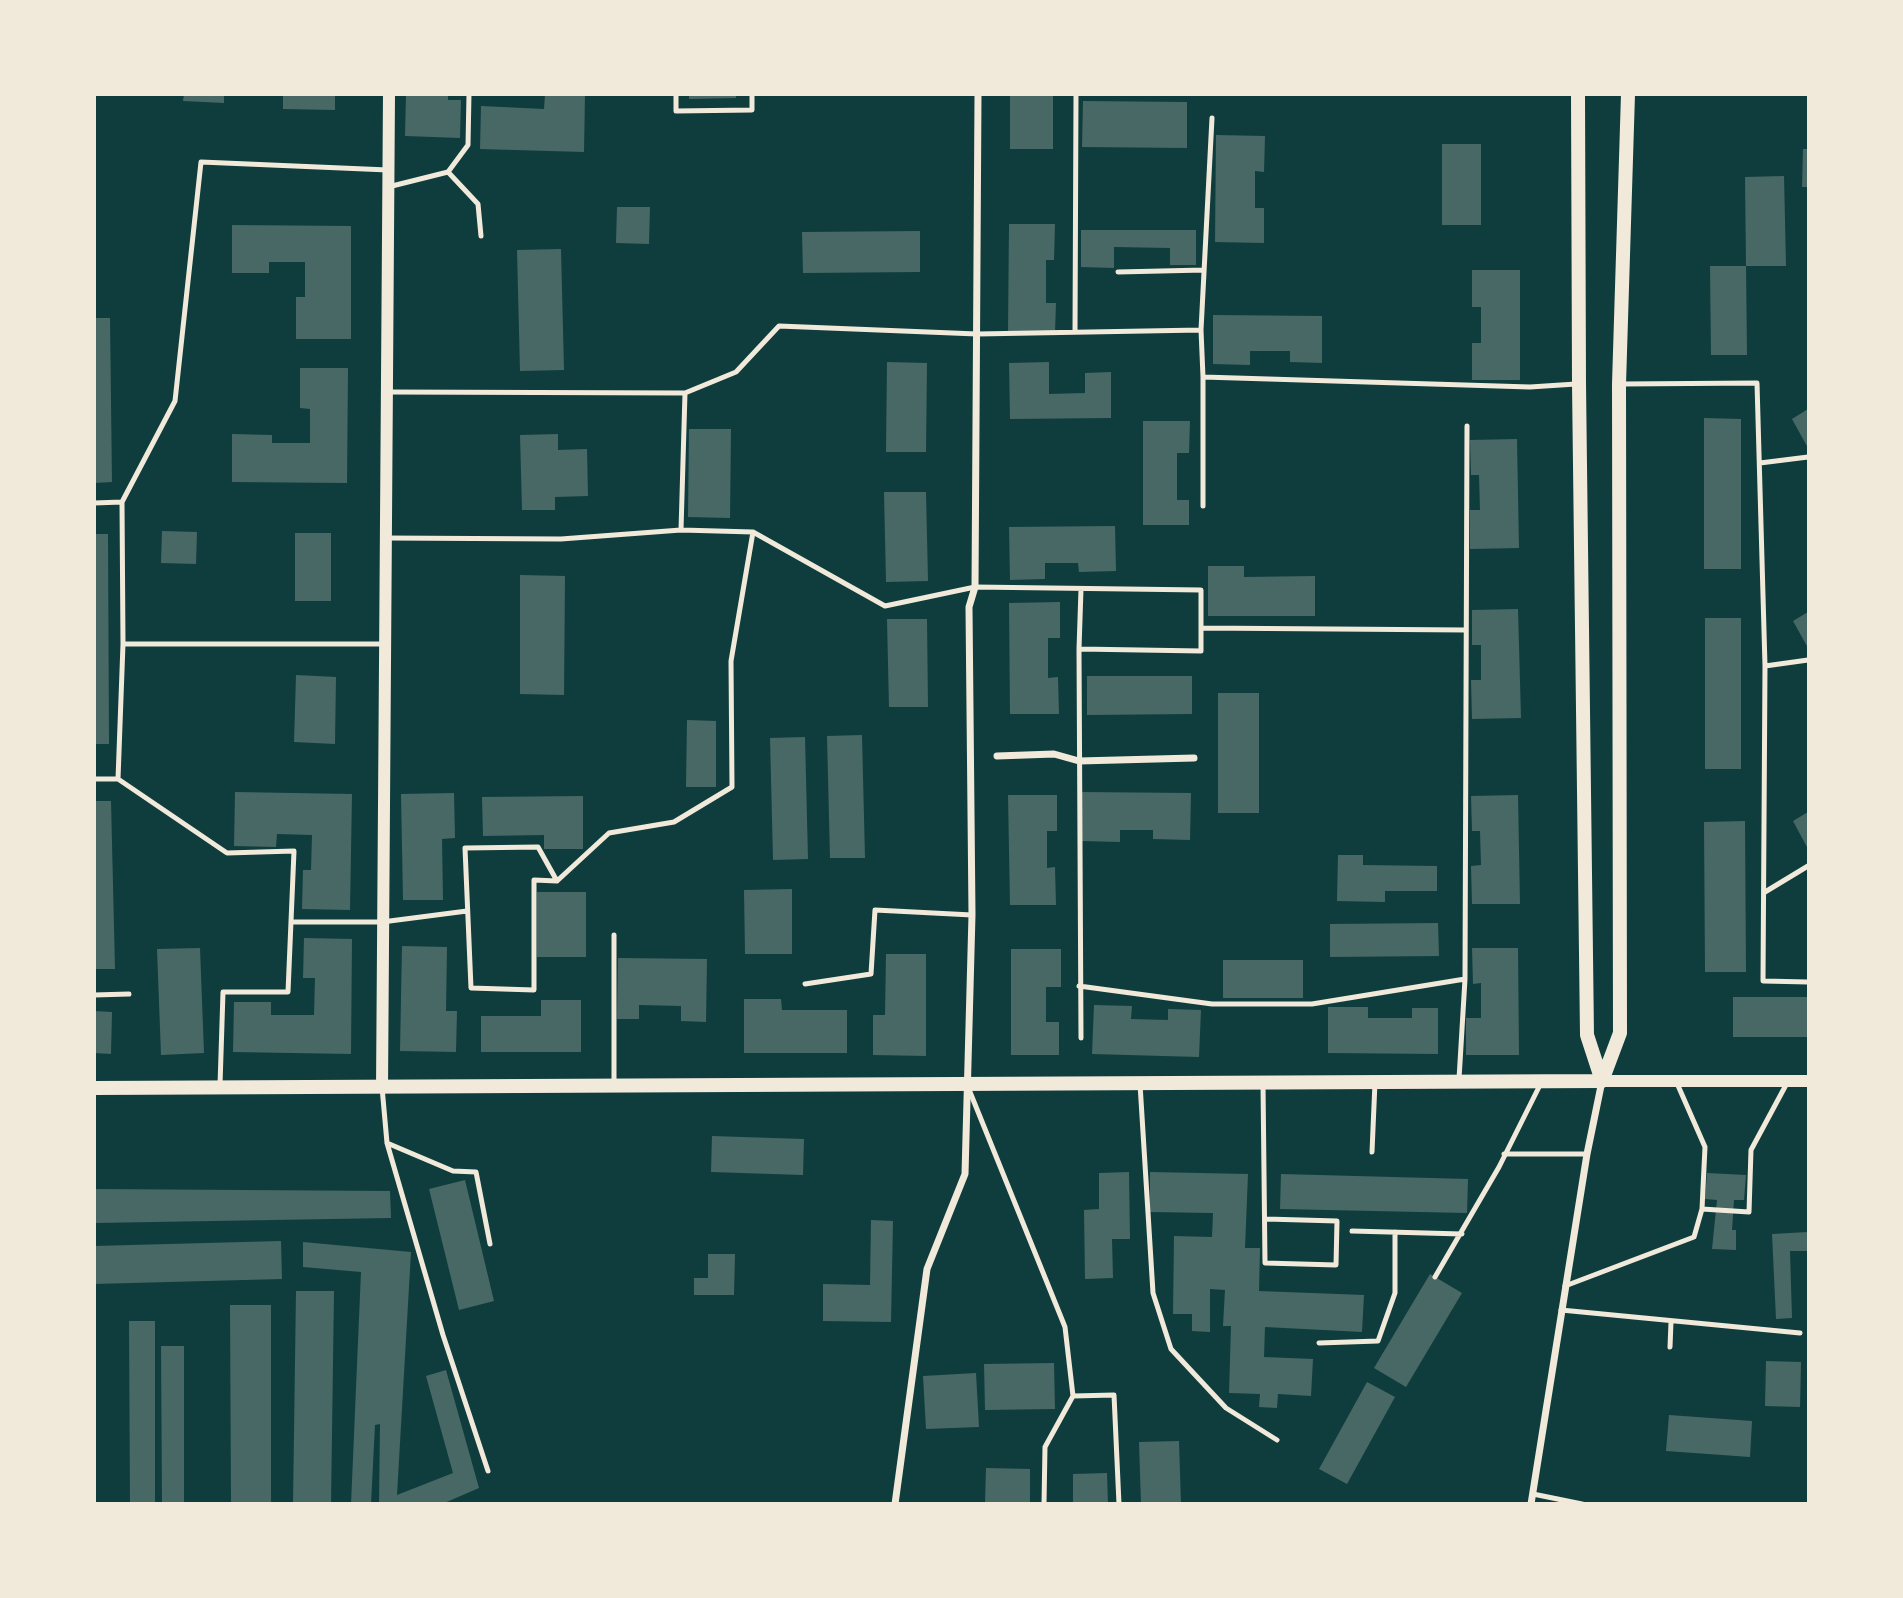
<!DOCTYPE html>
<style>
body{margin:0}
#map{position:relative;width:1903px;height:1598px;overflow:hidden;background:#0f3d3e;font-family:Lato,sans-serif}
canvas{display:block}
.frame{position:absolute;inset:0;border:96px solid #f1e9da;pointer-events:none}
</style>
<div id="map">
<canvas width="1903" height="1598"></canvas>
<div class="frame"></div>
</div>
<script>
const context = document.querySelector('canvas').getContext('2d');
context.lineJoin = 'round';
function fillPath(path, color) {
  context.fillStyle = color;
  context.fill(path, 'evenodd');
}
function toPath(rows) {
  const path = new Path2D();
  for (const r of rows) {
    path.moveTo(r[0], r[1]);
    for (let i = 2; i < r.length; i += 2) path.lineTo(r[i], r[i + 1]);
  }
  return path;
}
function strokePath(path, color, width, dash) {
  context.strokeStyle = color;
  context.lineWidth = width;
  context.lineCap = dash ? 'butt' : 'round';
  context.setLineDash(dash || []);
  context.stroke(path);
}
fillPath(toPath([
 [184,94,224,94,224,103,183,101],
 [283,94,335,94,335,110,283,109],
 [406,94,448,94,448,100,461,100,460,138,405,136],
 [545,94,585,94,584,152,480,149,481,106,544,109],
 [689,94,736,94,736,98,689,99],
 [1010,94,1053,94,1053,149,1010,149],
 [1083,101,1187,102,1187,148,1082,147],
 [1216,135,1265,136,1264,172,1255,171,1255,208,1264,208,1264,243,1215,242],
 [1442,144,1481,144,1481,225,1442,225],
 [1803,149,1808,149,1808,187,1802,187],
 [1784,176,1786,266,1746,266,1745,177],
 [617,207,650,207,649,244,616,243],
 [1009,224,1055,224,1054,260,1046,260,1046,303,1056,303,1055,332,1008,331],
 [232,225,351,226,351,339,296,339,296,297,305,297,305,262,269,262,269,273,232,273],
 [1081,230,1196,230,1196,265,1170,265,1170,248,1114,247,1114,268,1081,267],
 [920,231,920,272,803,273,802,232],
 [561,249,564,370,520,371,517,250],
 [1710,266,1746,266,1747,355,1711,355],
 [1472,270,1520,270,1520,380,1472,380,1472,343,1481,343,1481,307,1472,307],
 [1213,315,1322,316,1322,363,1290,362,1290,351,1250,351,1250,365,1213,364],
 [94,318,110,318,112,482,94,483],
 [887,362,927,363,926,452,886,452],
 [1049,362,1049,394,1085,393,1085,373,1111,372,1111,418,1010,419,1009,363],
 [300,368,348,368,347,483,232,482,232,434,272,435,272,443,310,443,310,409,300,408],
 [1808,409,1808,448,1792,419],
 [1704,418,1741,419,1741,569,1704,569],
 [1143,421,1190,421,1189,453,1177,453,1177,500,1189,500,1189,525,1143,525],
 [689,429,731,429,730,518,688,517],
 [558,434,558,450,587,449,588,496,555,497,555,510,522,510,520,435],
 [1517,439,1519,548,1470,549,1470,510,1480,510,1479,475,1471,475,1470,440],
 [884,492,926,492,928,581,886,582],
 [1115,526,1116,571,1079,572,1078,563,1045,563,1045,579,1010,580,1009,527],
 [162,531,197,532,196,564,161,563],
 [295,533,331,533,331,601,295,601],
 [94,534,108,534,109,744,94,744],
 [1208,566,1244,566,1244,577,1315,576,1315,616,1208,616],
 [520,575,565,576,564,695,520,694],
 [1060,602,1060,638,1048,638,1048,678,1058,677,1059,714,1010,714,1009,603],
 [1518,609,1521,718,1472,719,1471,680,1481,680,1481,645,1472,645,1472,610],
 [1808,612,1808,648,1793,621],
 [1705,618,1741,618,1741,769,1705,769],
 [887,619,927,619,928,707,889,707],
 [296,675,336,677,335,744,294,742],
 [1087,676,1192,676,1192,714,1087,715],
 [1218,693,1259,693,1259,813,1218,813],
 [687,720,716,721,716,787,686,787],
 [862,735,865,858,830,858,827,736],
 [805,737,808,859,773,860,770,738],
 [235,792,352,794,350,910,302,909,303,870,311,870,312,835,277,834,276,847,234,846],
 [1081,792,1191,793,1190,840,1153,839,1153,830,1120,830,1120,842,1081,841],
 [454,793,455,838,442,839,443,900,403,900,401,794],
 [1008,795,1057,795,1057,831,1047,831,1047,868,1055,867,1056,905,1010,905],
 [1518,795,1520,904,1472,904,1471,866,1481,865,1480,831,1472,831,1471,796],
 [583,796,583,849,544,849,544,835,483,836,482,797],
 [94,801,111,801,115,969,94,969],
 [1808,812,1808,849,1793,821],
 [1745,821,1746,972,1705,972,1704,822],
 [1338,855,1363,855,1363,865,1437,866,1437,891,1385,891,1385,902,1337,901],
 [792,889,792,954,745,954,744,890],
 [537,892,586,892,586,957,537,957],
 [1438,923,1439,956,1330,957,1330,924],
 [304,938,352,939,351,1054,233,1052,234,1002,271,1002,271,1015,314,1015,315,978,303,978],
 [402,946,447,947,446,1011,457,1011,456,1052,400,1051],
 [200,948,204,1053,161,1055,157,949],
 [1472,948,1518,948,1519,1055,1466,1055,1466,1018,1481,1018,1481,983,1473,984],
 [1011,949,1061,949,1061,987,1046,987,1046,1022,1059,1022,1059,1055,1011,1055],
 [886,954,926,954,926,1056,873,1055,873,1015,885,1015],
 [618,958,707,959,706,1022,681,1021,681,1006,639,1005,639,1019,617,1019],
 [1223,960,1303,960,1303,998,1223,998],
 [1733,997,1808,997,1808,1037,1733,1037],
 [744,999,781,999,782,1010,847,1010,847,1053,744,1053],
 [541,1000,581,1000,581,1052,481,1052,481,1016,541,1016],
 [1094,1005,1132,1006,1131,1019,1168,1020,1168,1009,1201,1010,1199,1057,1092,1054],
 [1328,1007,1368,1007,1368,1018,1412,1018,1412,1008,1438,1008,1438,1054,1328,1053],
 [94,1011,112,1012,111,1054,94,1053],
 [712,1136,804,1139,803,1175,711,1172],
 [1129,1172,1130,1239,1112,1239,1113,1278,1085,1279,1084,1210,1099,1209,1099,1173],
 [1150,1172,1248,1174,1245,1248,1260,1248,1259,1291,1364,1295,1362,1332,1265,1327,1264,1357,1313,1359,1311,1396,1278,1394,1277,1408,1259,1407,1260,1394,1229,1393,1231,1326,1223,1326,1225,1290,1210,1289,1210,1332,1192,1331,1192,1314,1173,1314,1174,1236,1212,1237,1213,1213,1150,1212],
 [1707,1173,1746,1175,1744,1200,1734,1200,1732,1230,1736,1230,1736,1250,1712,1249,1717,1200,1705,1199],
 [1281,1174,1468,1179,1467,1213,1280,1209],
 [465,1180,494,1301,459,1310,429,1189],
 [94,1189,390,1191,391,1218,94,1223],
 [871,1220,893,1221,891,1322,823,1321,823,1284,870,1285],
 [1808,1232,1808,1251,1790,1251,1792,1318,1776,1319,1772,1234],
 [281,1241,282,1279,94,1284,94,1246],
 [303,1242,411,1252,397,1495,453,1473,426,1376,446,1370,479,1488,442,1504,379,1504,380,1424,375,1425,371,1504,351,1504,361,1272,303,1267],
 [708,1254,735,1254,734,1295,694,1295,694,1278,708,1278],
 [1430,1274,1462,1293,1406,1387,1374,1368],
 [296,1291,334,1291,331,1504,293,1504],
 [230,1305,271,1305,271,1504,231,1504],
 [129,1321,155,1321,155,1504,130,1504],
 [161,1346,184,1346,184,1504,162,1504],
 [1766,1361,1801,1362,1800,1407,1765,1406],
 [1054,1363,1055,1409,985,1410,984,1364],
 [976,1373,979,1427,926,1429,923,1376],
 [1367,1382,1395,1397,1347,1484,1319,1469],
 [1669,1415,1752,1421,1750,1457,1666,1451],
 [1179,1441,1181,1504,1141,1504,1139,1442],
 [986,1468,1030,1469,1030,1504,985,1504],
 [1107,1473,1108,1504,1073,1504,1073,1474]
]), '#486865');
strokePath(toPath([
 [676,94,676,111,752,110,752,94],
 [448,172,478,204,481,236],
 [388,187,448,172,468,145,469,94],
 [1118,272,1204,270],
 [1201,330,1212,118],
 [1075,332,1076,94],
 [1203,377,1203,506],
 [1622,384,1757,383,1765,666,1763,981,1808,982],
 [389,392,685,393,736,372,779,326,977,334,1201,330,1203,377,1530,387,1576,384],
 [1760,463,1808,457],
 [94,503,122,502,175,401,201,162,388,170],
 [681,530,685,393],
 [386,538,561,539,681,530,753,532,885,606,975,587,1201,590,1201,651,1079,649,1081,1038],
 [1201,628,1466,630],
 [123,644,385,644],
 [1079,649,1081,589],
 [1765,666,1808,660],
 [94,779,118,779,227,853,294,851,288,992,223,992,220,1085],
 [118,779,123,644,122,502],
 [557,881,538,847,465,848,471,988,534,990,534,880,557,881,609,833,674,822,732,787,731,661,753,532],
 [1765,892,1808,866],
 [291,922,382,922,467,911],
 [805,984,871,974,875,910,972,915],
 [1079,986,1212,1004,1312,1004,1465,979],
 [94,995,129,994],
 [1459,1079,1465,979,1467,426],
 [1676,1081,1705,1147,1702,1209,1749,1212,1751,1150,1787,1083],
 [614,1083,614,935],
 [1263,1083,1265,1263,1336,1265,1337,1221,1266,1219],
 [1140,1084,1153,1293,1171,1349,1226,1408,1277,1440],
 [382,1087,387,1143,443,1335,488,1471],
 [968,1087,1065,1327,1073,1396,1114,1395,1119,1504],
 [387,1143,453,1171,476,1172,490,1244],
 [1372,1152,1375,1082],
 [1504,1154,1587,1154],
 [1352,1231,1462,1234],
 [1435,1277,1499,1167,1541,1083],
 [1565,1286,1694,1237,1702,1209],
 [1561,1310,1800,1333],
 [1319,1343,1378,1341,1395,1293,1395,1232],
 [1670,1347,1671,1322],
 [1533,1494,1582,1504],
 [1044,1504,1045,1447,1073,1396]
]), '#f1e9da', 5);
strokePath(toPath([
 [997,756,1054,754,1079,761,1194,758],
 [895,1504,927,1269,965,1174,972,915,969,607,975,587,978,94],
 [1531,1504,1587,1154,1602,1081]
]), '#f1e9da', 7);
strokePath(toPath([
 [1602,1081,1808,1081],
 [382,1087,389,94]
]), '#f1e9da', 12);
strokePath(toPath([
 [1578,94,1579,384,1587,1035,1602,1081],
 [1602,1081,1620,1033,1619,384,1628,94],
 [94,1088,1602,1081]
]), '#f1e9da', 14);
</script>
